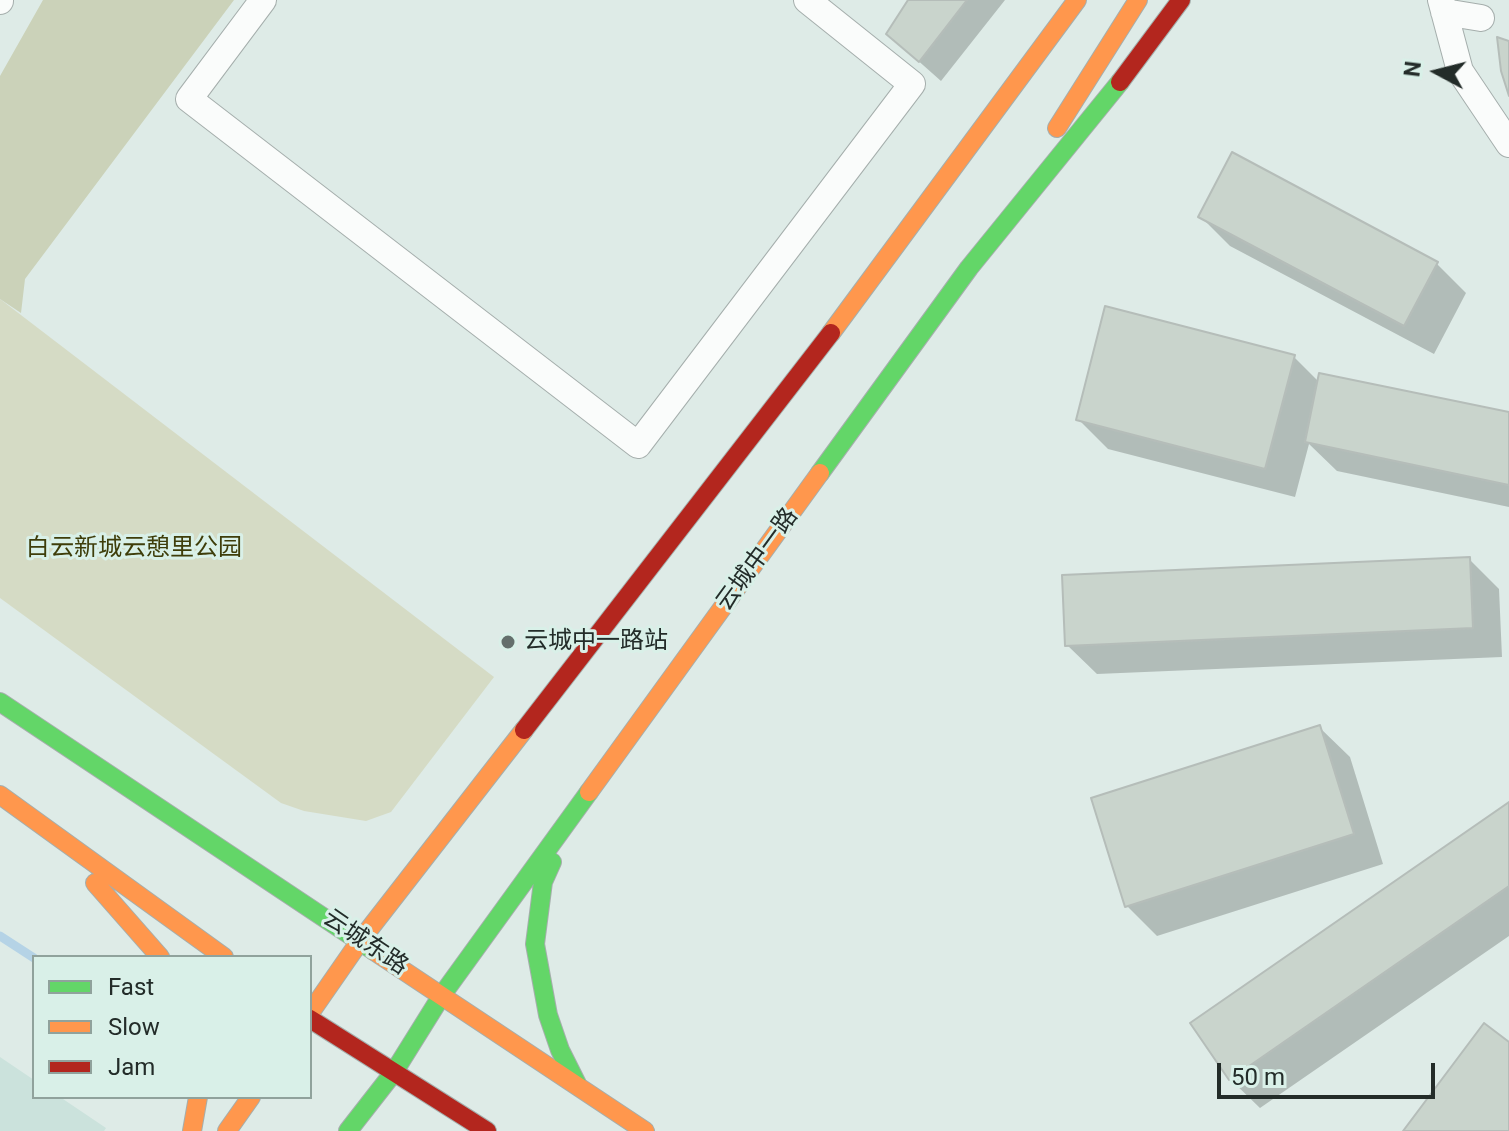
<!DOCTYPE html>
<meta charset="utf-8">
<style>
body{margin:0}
#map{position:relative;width:1509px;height:1131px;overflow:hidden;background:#deebe7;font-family:Roboto,sans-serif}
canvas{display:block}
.legend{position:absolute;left:32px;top:955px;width:280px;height:144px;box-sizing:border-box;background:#d9f0e8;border:2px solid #90a29c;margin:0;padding:10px 14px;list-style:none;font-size:24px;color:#232c29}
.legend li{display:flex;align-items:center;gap:16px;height:40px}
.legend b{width:40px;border:2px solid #90a29c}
.north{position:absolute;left:1397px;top:32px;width:80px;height:80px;-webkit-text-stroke:6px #d9f0e8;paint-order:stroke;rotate:277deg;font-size:22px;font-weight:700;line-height:32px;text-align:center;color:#232c29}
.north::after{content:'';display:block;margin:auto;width:28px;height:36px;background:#232c29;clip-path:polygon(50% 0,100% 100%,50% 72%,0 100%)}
.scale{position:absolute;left:1217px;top:1063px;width:218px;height:36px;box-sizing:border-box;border:4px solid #232c29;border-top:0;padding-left:10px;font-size:24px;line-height:28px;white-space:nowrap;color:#232c29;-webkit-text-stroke:6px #d9f0e8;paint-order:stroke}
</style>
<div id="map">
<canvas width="1509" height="1131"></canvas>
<ul class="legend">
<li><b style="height:10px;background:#63d668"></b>Fast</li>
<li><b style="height:10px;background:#ff974d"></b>Slow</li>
<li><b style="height:10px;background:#b3261e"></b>Jam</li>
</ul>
<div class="north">N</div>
<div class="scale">50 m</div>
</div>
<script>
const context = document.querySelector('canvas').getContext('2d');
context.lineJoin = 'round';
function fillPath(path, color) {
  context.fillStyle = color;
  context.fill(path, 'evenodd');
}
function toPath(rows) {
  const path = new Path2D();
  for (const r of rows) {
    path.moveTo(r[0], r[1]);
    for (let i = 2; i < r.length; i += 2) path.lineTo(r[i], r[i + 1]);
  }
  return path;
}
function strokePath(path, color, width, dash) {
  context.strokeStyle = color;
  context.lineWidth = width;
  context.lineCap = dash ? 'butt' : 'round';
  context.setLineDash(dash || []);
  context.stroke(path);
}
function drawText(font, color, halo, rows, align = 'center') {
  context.font = font + ' Roboto,"Noto Sans SC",sans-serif';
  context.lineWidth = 6;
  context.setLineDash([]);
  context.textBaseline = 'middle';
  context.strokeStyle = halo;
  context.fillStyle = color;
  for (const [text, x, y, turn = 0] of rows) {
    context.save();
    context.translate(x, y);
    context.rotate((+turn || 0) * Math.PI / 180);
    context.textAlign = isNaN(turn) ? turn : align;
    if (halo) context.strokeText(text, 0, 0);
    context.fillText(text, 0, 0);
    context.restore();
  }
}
fillPath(toPath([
 [0,1057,34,1080,34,1097,60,1097,106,1128,104,1131,0,1131]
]), '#cbe2dc');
fillPath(toPath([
 [0,299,494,677,391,812,366,821,304,811,281,803,0,598]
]), '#d5dbc5');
fillPath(toPath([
 [43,0,234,0,25,279,21,313,0,299,0,76]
]), '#cbd2b9');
fillPath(toPath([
 [910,0,1005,0,941,81,888,34],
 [1200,216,1436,263,1466,293,1434,354,1230,246],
 [1294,357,1319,382,1509,414,1509,507,1337,471,1309,444,1295,497,1108,449,1078,419],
 [1469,559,1499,589,1502,657,1097,674,1067,645],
 [1320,728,1350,757,1383,864,1157,936,1127,906],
 [1509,805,1509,936,1260,1108,1230,1079]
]), '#0003');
strokePath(toPath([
 [0,936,34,958]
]), '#b5d3e6', 9);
const building = toPath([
 [908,0,967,0,919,62,886,34,908,0],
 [1497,37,1509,41,1509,96,1501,71,1497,37],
 [1232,152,1438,262,1404,326,1198,217,1232,152],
 [1105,306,1295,355,1265,469,1076,420,1105,306],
 [1319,373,1509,412,1509,485,1305,442,1319,373],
 [1470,557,1473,628,1065,646,1062,575,1470,557],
 [1320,725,1354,834,1125,907,1091,798,1320,725],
 [1509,802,1509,886,1229,1080,1190,1023,1509,802],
 [1484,1023,1509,1042,1509,1131,1403,1131,1484,1023]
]);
fillPath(building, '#c9d4cc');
strokePath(building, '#b5bdb9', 2);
const street = toPath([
 [263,0,189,99,638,445,912,84,807,0],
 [1441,0,1460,71,1509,144],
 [0,1,0,0],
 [1444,12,1481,18]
]);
const fast = toPath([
 [820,473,969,268,1120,82],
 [0,702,374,951],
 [552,862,543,882,535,944,548,1015,560,1050,577,1084],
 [348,1131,394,1072,442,995,589,792]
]);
const slow = toPath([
 [1057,128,1138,0],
 [831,333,1077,0],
 [589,792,820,473],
 [0,795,224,957],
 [95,883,160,957],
 [374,951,645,1131],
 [310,1013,360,941,524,730],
 [192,1131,198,1097],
 [227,1131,251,1097]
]);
const jam = toPath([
 [1120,82,1181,0],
 [524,730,831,333],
 [310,1019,487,1131]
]);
strokePath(street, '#a5aeac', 28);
strokePath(fast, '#a5aeac', 20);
strokePath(slow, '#a5aeac', 20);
strokePath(jam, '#a5aeac', 20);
strokePath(street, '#fafcfb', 26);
strokePath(fast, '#63d668', 18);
strokePath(slow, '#ff974d', 18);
strokePath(jam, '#b3261e', 18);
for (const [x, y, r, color] of [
 [508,642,8,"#646f6c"]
]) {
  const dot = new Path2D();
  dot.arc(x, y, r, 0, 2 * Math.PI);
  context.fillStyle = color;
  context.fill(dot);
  strokePath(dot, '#d9f0e8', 3);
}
drawText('24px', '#3e3d0a', '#d9f0e8', [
 ["白云新城云憩里公园",134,549]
]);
drawText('24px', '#232c29', '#d9f0e8', [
 ["云城中一路",758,560,-54],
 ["云城东路",365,943,34]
]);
drawText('24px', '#232c29', '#d9f0e8', [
 ["云城中一路站",524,642]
], 'left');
</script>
